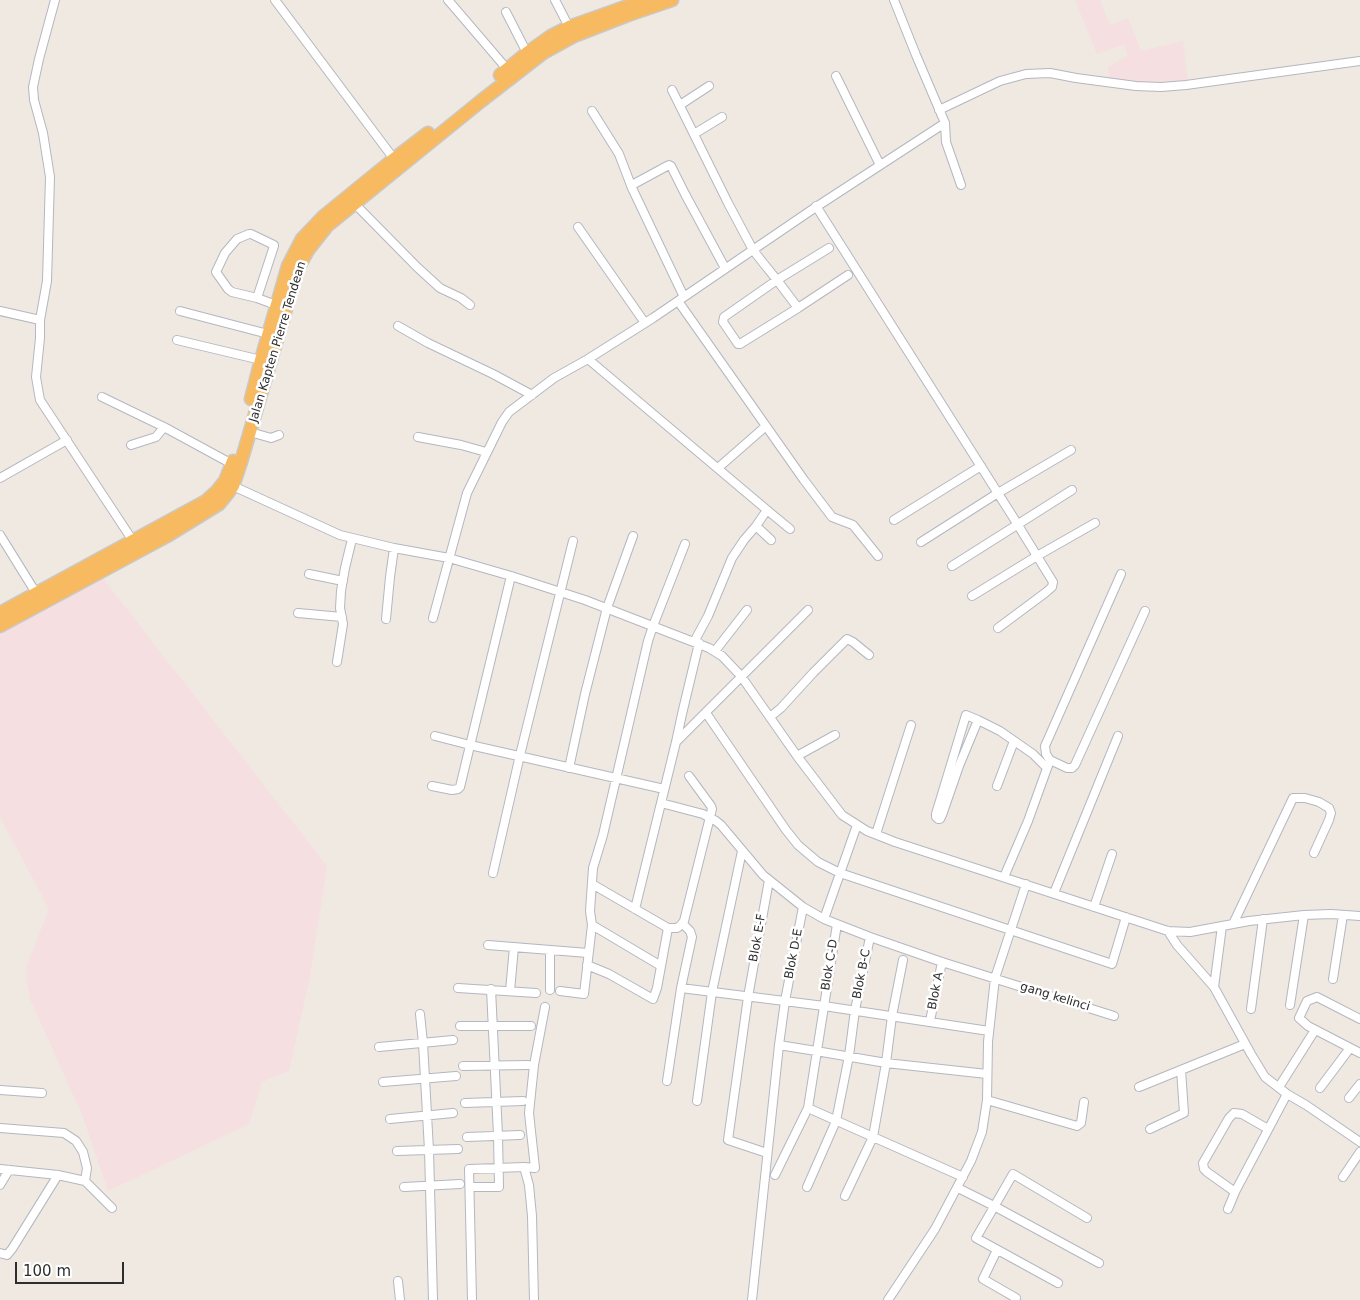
<!DOCTYPE html>
<style>
body{margin:0}
#map{position:relative;width:1360px;height:1300px;overflow:hidden;background:#efe9e1;font-family:"DejaVu Sans",sans-serif}
canvas{display:block}
.scale{position:absolute;left:15px;top:1262px;width:109px;height:22px;box-sizing:border-box;border:2px solid #2e2e2e;border-top:0;padding-left:6px;font-size:15px;line-height:18px;white-space:nowrap;color:#2e2e2e;-webkit-text-stroke:4px #fff;paint-order:stroke}
</style>
<div id="map">
<canvas width="1360" height="1300"></canvas>
<div class="scale">100 m</div>
</div>
<script>
const context = document.querySelector('canvas').getContext('2d');
context.lineJoin = 'round';
function fillPath(path, color) {
  context.fillStyle = color;
  context.fill(path, 'evenodd');
}
function toPath(rows) {
  const path = new Path2D();
  for (const r of rows) {
    path.moveTo(r[0], r[1]);
    for (let i = 2; i < r.length; i += 2) path.lineTo(r[i], r[i + 1]);
  }
  return path;
}
function strokePath(path, color, width, dash) {
  context.strokeStyle = color;
  context.lineWidth = width;
  context.lineCap = dash ? 'butt' : 'round';
  context.setLineDash(dash || []);
  context.stroke(path);
}
function drawText(font, color, halo, rows, align = 'center') {
  context.font = font + ' "DejaVu Sans",sans-serif';
  context.lineWidth = 5;
  context.setLineDash([]);
  context.textBaseline = 'middle';
  context.strokeStyle = halo;
  context.fillStyle = color;
  for (const [text, x, y, turn = 0] of rows) {
    context.save();
    context.translate(x, y);
    context.rotate((+turn || 0) * Math.PI / 180);
    context.textAlign = isNaN(turn) ? turn : align;
    if (halo) context.strokeText(text, 0, 0);
    context.fillText(text, 0, 0);
    context.restore();
  }
}
fillPath(toPath([
 [1075,0,1100,0,1110,25,1128,18,1141,51,1183,41,1188,83,1169,85,1109,82,1108,67,1128,55,1124,45,1097,54],
 [98,572,327,866,310,976,289,1071,262,1082,249,1124,108,1191,83,1117,30,999,27,983,26,968,49,909,0,817,0,622]
]), '#f5dfe0');
const minor = toPath([
 [275,0,394,159],
 [448,0,507,69],
 [555,0,569,27],
 [894,0,916,55,945,123,946,142,961,185],
 [506,12,527,53],
 [836,76,880,165],
 [672,90,728,203,753,250,764,264,777,280,798,308,740,344,738,344,723,322,724,317,777,280,829,248],
 [680,105,709,86],
 [939,110,1000,81,1026,74,1050,73,1076,78,1136,86,1161,87,1186,85,1360,61],
 [592,111,619,154,632,188,684,297],
 [694,134,722,117],
 [632,185,667,166,669,165,671,166,685,194,725,268],
 [354,203,417,267,440,288,461,298,470,305],
 [816,206,1013,517,1053,582,1052,587,1045,593,998,628],
 [578,227,645,323],
 [257,298,274,246,274,245,251,234,249,234,237,239,225,253,216,272,228,289,232,292,257,298,276,305],
 [678,301,804,480,832,517,853,525,878,556],
 [798,308,848,275],
 [0,311,40,320,40,338,36,377,40,400,133,541],
 [180,311,268,334],
 [40,320,47,281,50,177,43,133,34,100,33,87,39,59,55,0],
 [398,326,428,343,493,374,532,395],
 [177,340,261,360],
 [588,359,767,510,756,526],
 [102,397,164,427,232,464],
 [250,432,271,438,279,435],
 [418,437,461,445,486,452],
 [131,445,156,437,164,427],
 [718,468,766,426],
 [0,478,67,440],
 [233,486,340,535,394,548,449,558,511,576,585,600,709,648,722,656,741,676,797,756,842,815,867,831,895,842,1168,931,1190,932,1249,921,1304,915,1331,914,1360,916],
 [767,510,790,529],
 [894,520,981,466],
 [0,535,36,593],
 [921,542,998,493,1071,450],
 [952,566,1072,490],
 [309,574,343,581],
 [972,596,1037,556,1095,523],
 [298,613,342,617],
 [433,618,467,493,502,422,509,412,554,378,588,359,653,318,813,209,945,123],
 [386,619,390,577,394,548],
 [694,642,708,616,732,558,744,540,756,526,771,540],
 [715,651,747,610],
 [337,662,343,624,340,608,341,591,345,568,352,539],
 [706,713,786,830,798,845,818,862,840,873,1112,964,1126,917],
 [770,717,781,708,813,673,847,639,853,642,869,655],
 [978,720,959,766,942,815,940,819,938,819,936,817,936,814,966,715,978,720,1000,731,1033,754,1047,768],
 [435,736,470,745,664,789],
 [677,741,808,610],
 [797,756,835,735],
 [1050,760,1046,754,1045,746,1121,574],
 [569,768,585,694,607,608,633,536],
 [432,786,452,790,458,789,460,787,511,576],
 [997,786,1014,741],
 [661,803,703,814,716,821,721,825,763,875,803,907,824,919,857,825],
 [876,834,911,725],
 [493,873,520,755,573,541],
 [1004,877,1028,821,1050,760,1067,768,1072,768,1075,765,1145,611],
 [592,884,668,928,677,928,681,925,684,921,712,809,711,806,689,776],
 [1054,893,1118,736],
 [1094,907,1112,854],
 [635,909,676,742,682,714,699,643],
 [824,919,870,937,942,962,1114,1016],
 [1233,924,1293,798,1305,798,1319,802,1329,808,1331,813,1329,820,1314,853],
 [592,925,661,966],
 [1168,931,1177,945,1214,987,1251,1054,1265,1077,1287,1094,1306,1105,1360,1142],
 [488,945,588,953],
 [550,950,550,990],
 [587,965,609,974,653,999,657,988,668,928],
 [1333,979,1343,915],
 [1214,987,1222,926],
 [458,988,536,993],
 [681,988,824,1006,989,1031],
 [510,991,514,947],
 [560,991,584,994,592,925,590,911,593,868,603,835,648,641,653,626,685,544],
 [1290,1005,1304,915],
 [1251,1009,1263,919],
 [420,1014,423,1043,429,1150,433,1300],
 [1360,1019,1317,997,1307,1001,1299,1018,1308,1026,1360,1053],
 [930,1021,942,962],
 [460,1026,531,1026],
 [779,1045,816,1051,886,1063,987,1074],
 [379,1047,453,1040],
 [463,1066,528,1065],
 [667,1081,681,988,692,937,690,931,683,924],
 [383,1082,456,1076],
 [1139,1087,1245,1044],
 [1279,1087,1315,1030],
 [1320,1088,1350,1048],
 [0,1090,42,1093],
 [1349,1098,1360,1084],
 [987,1100,1077,1126,1081,1123,1084,1102],
 [697,1101,712,992,742,851],
 [465,1103,523,1101],
 [808,1108,963,1177],
 [390,1119,453,1113],
 [0,1128,64,1133,76,1141,83,1152,87,1168,85,1181],
 [1150,1129,1184,1113,1181,1070],
 [467,1137,520,1135],
 [397,1151,458,1149],
 [767,1153,728,1140,748,997,769,880],
 [0,1169,58,1175,85,1181,112,1208],
 [775,1175,808,1108,837,924],
 [1343,1177,1360,1152],
 [0,1185,9,1170],
 [404,1187,460,1184],
 [470,1187,499,1187,498,1135,491,989],
 [807,1187,836,1121,849,1056,855,1010,870,937],
 [958,1188,994,1206,1099,1263],
 [1235,1192,1207,1172,1204,1169,1203,1163,1229,1118,1234,1113,1242,1114,1268,1129],
 [845,1196,873,1137,886,1063,892,1016,903,960],
 [1228,1209,1235,1192,1287,1094],
 [997,1250,983,1279,1016,1298],
 [0,1253,7,1255,12,1249,58,1175],
 [398,1281,400,1300],
 [1058,1283,976,1238,1013,1174,1087,1218],
 [472,1300,469,1169,524,1167],
 [534,1300,532,1216,529,1185,524,1167,535,1168,529,1113,534,1065,545,1007],
 [752,1300,779,1045,785,1001,803,907],
 [888,1300,935,1229,971,1161,982,1132,987,1100,988,1042,995,978,1026,884]
]);
const trunk = toPath([
 [500,75,527,53,551,36,569,27,645,0],
 [251,399,261,360,288,266,302,239,324,216,394,159,428,133],
 [0,613,206,501,217,491,225,481,233,461],
 [0,626,167,536,219,504,228,493,233,486,241,462,298,268,308,250,327,226,481,101,543,53,574,36,628,15,672,0]
]);
strokePath(minor, '#b4b7c1', 10);
strokePath(trunk, '#c9c9c9', 15);
strokePath(minor, '#fff', 8);
strokePath(trunk, '#f8ba60', 12);
drawText('12px', '#2e2e2e', '#fff', [
 ["Jalan Kapten Pierre Tendean",278,342,-73],
 ["Blok E-F",758,938,-80],
 ["Blok D-E",794,954,-79],
 ["Blok C-D",830,965,-81],
 ["Blok B-C",862,974,-79],
 ["Blok A",936,991,-79],
 ["gang kelinci",1055,997,17]
]);
</script>
